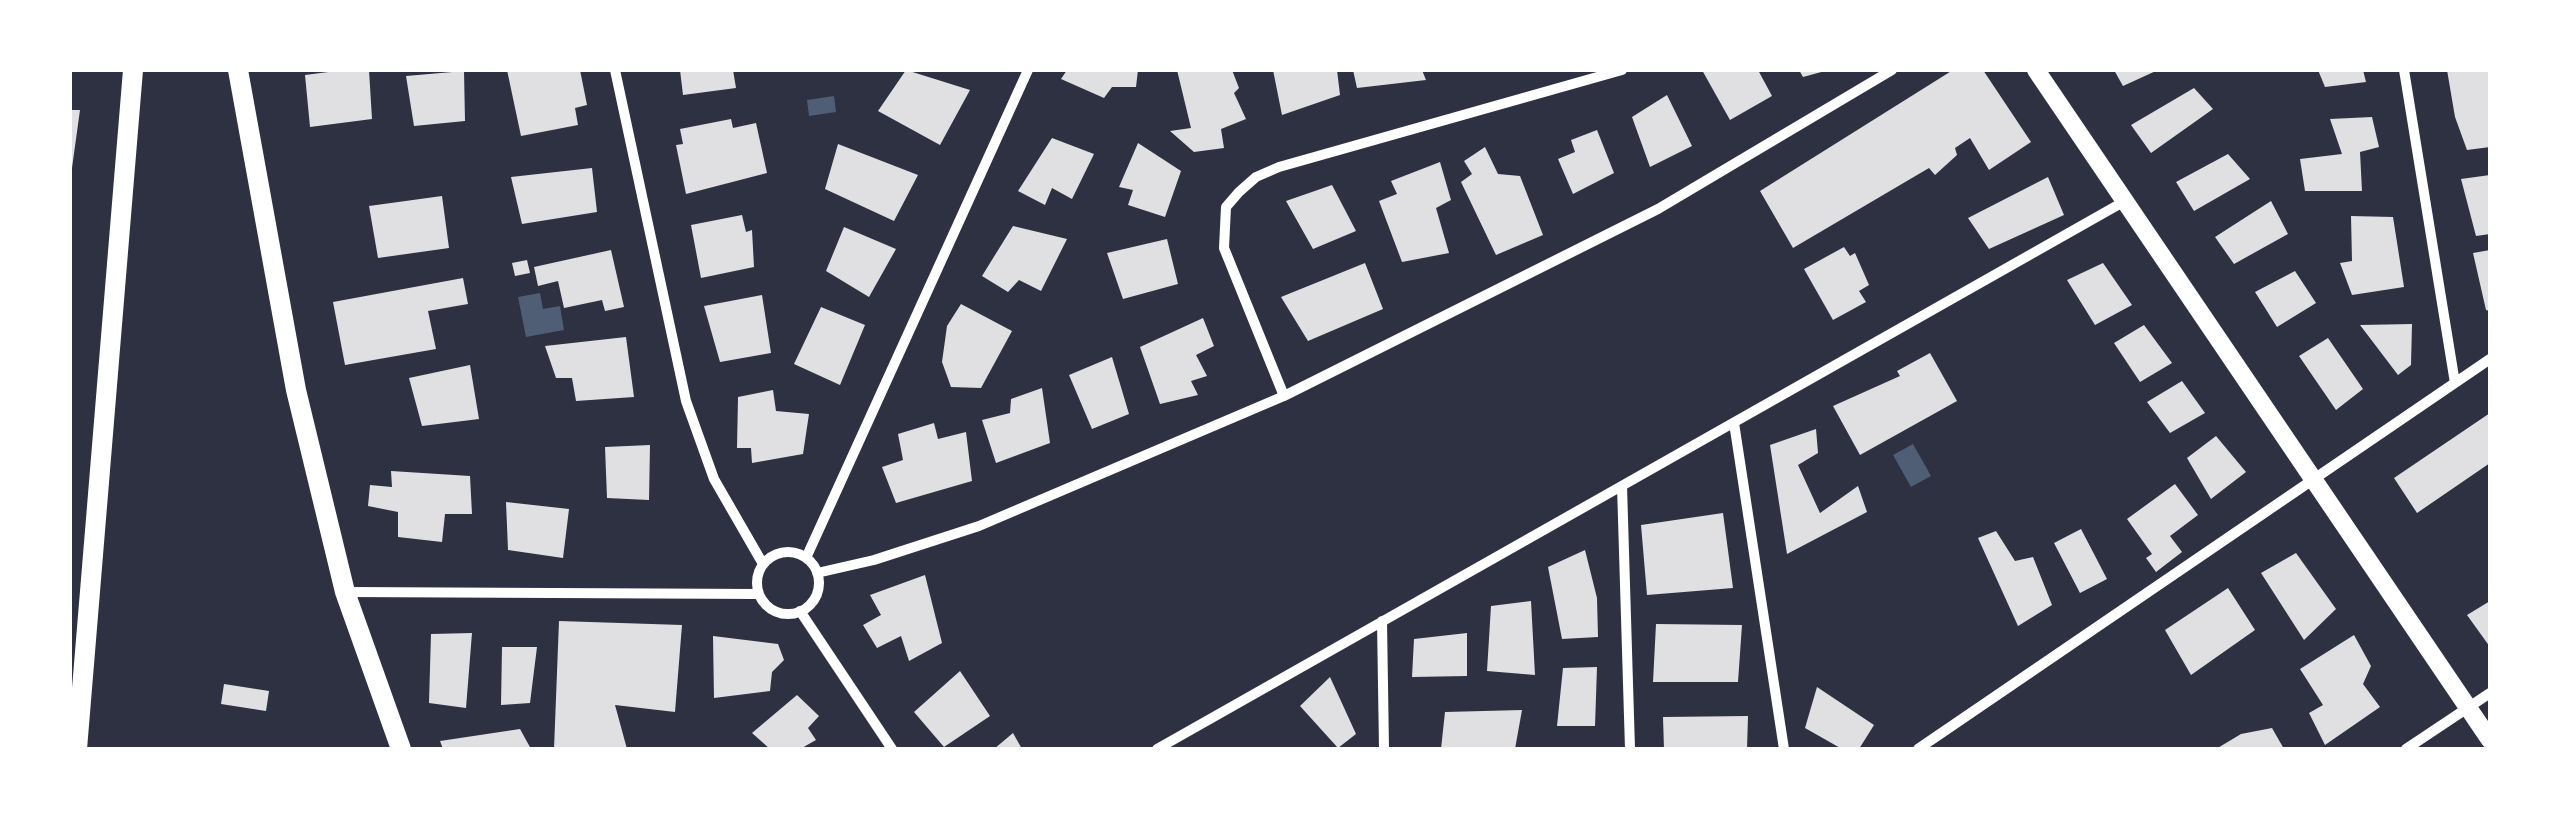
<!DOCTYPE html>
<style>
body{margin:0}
#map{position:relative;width:2560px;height:819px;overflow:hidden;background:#2d3142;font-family:"Nunito Sans",sans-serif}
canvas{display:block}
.frame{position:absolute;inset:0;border:72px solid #fff;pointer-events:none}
</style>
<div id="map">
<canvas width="2560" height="819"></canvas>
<div class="frame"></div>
</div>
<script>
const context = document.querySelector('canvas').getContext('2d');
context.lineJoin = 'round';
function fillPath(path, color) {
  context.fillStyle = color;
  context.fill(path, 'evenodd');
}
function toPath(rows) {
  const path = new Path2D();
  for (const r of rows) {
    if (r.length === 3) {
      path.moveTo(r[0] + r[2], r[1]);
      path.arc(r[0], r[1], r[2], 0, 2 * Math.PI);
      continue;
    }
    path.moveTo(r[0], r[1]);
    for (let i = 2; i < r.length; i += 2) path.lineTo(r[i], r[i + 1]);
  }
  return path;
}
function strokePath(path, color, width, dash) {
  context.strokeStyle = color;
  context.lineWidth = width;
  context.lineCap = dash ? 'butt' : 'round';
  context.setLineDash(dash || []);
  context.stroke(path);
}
fillPath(toPath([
 [834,96,836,112,809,116,807,100],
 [540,293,543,309,560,306,564,330,526,337,518,297],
 [1913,444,1931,476,1911,487,1893,455]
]), '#4f5d75');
fillPath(toPath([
 [344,70,369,70,372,119,310,127,305,75],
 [507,70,580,70,587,105,575,108,578,125,521,136],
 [680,70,733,70,736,88,683,95],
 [906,70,970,90,940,145,878,111],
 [1067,70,1138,70,1136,87,1112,87,1104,98,1061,79],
 [1177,70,1232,70,1239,88,1234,93,1246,119,1221,129,1224,148,1194,152,1170,131,1191,128],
 [1273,70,1337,70,1340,95,1282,115],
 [1353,70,1422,70,1426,80,1357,88],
 [1702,70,1758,70,1772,96,1730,120],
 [1799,70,1824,70,1825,71,1803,77],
 [1953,70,1983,70,2031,142,1989,170,1970,138,1955,148,1957,155,1935,175,1929,168,1793,248,1760,191],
 [2114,70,2158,70,2123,86],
 [2318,70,2363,70,2366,82,2325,87],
 [2447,70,2490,70,2490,147,2467,150,2455,117],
 [464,71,465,121,414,126,406,76],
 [2194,88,2213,109,2151,153,2131,125],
 [1667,95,1692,146,1650,167,1632,117],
 [70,110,80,110,72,168,70,168],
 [2372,117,2379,147,2360,152,2362,191,2305,191,2300,159,2342,154,2330,119],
 [731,119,733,128,756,123,767,173,686,194,676,145,683,144,680,129],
 [1597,130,1614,173,1573,194,1558,159,1575,152,1571,140],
 [1052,138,1094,154,1072,199,1052,188,1045,205,1018,191],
 [1138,143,1181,171,1165,217,1128,205,1133,190,1119,187],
 [838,144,918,175,894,221,825,189],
 [1485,147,1498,174,1520,176,1543,235,1496,255,1461,182,1472,174,1464,161],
 [2228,154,2250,179,2194,211,2176,182],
 [1440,162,1451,200,1436,208,1449,253,1402,262,1379,201,1397,194,1391,181],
 [592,168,597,212,522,224,511,177],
 [2490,175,2490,234,2476,236,2461,179],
 [2048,177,2064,215,1989,249,1968,218],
 [1332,185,1356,231,1313,249,1286,201],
 [442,196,449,248,378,258,369,206],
 [2271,201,2288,234,2234,264,2215,237],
 [742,215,746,232,752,230,754,267,701,278,691,225],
 [2351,216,2393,217,2404,287,2352,295,2340,263,2352,261],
 [1013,226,1067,239,1041,291,1019,280,1008,292,982,276],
 [844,227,896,249,869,297,826,271],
 [1167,239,1178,284,1123,299,1107,253],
 [1844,247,1850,256,1855,253,1869,285,1859,291,1866,302,1833,320,1804,269],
 [611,250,624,307,605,311,602,300,564,308,558,281,538,286,534,267],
 [2490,250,2490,311,2486,310,2473,253],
 [527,260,530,273,515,276,512,263],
 [1365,263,1383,309,1308,341,1281,297],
 [2103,263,2132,305,2095,325,2067,280],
 [2295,271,2316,303,2277,327,2255,292],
 [463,278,468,304,428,311,436,349,345,365,333,302],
 [762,295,771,353,720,362,704,306],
 [961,304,1012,331,981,388,951,387,942,362,947,326],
 [821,307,865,325,840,385,794,364],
 [1203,318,1214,346,1196,355,1207,376,1191,381,1198,395,1160,404,1140,347],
 [2412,324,2411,365,2398,375,2360,325],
 [2144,325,2172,363,2140,382,2114,343],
 [626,337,634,397,576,401,572,378,556,378,545,346],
 [2328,338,2363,389,2336,410,2299,356],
 [1930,353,1957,401,1860,455,1833,406,1900,376,1897,371],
 [1112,357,1129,414,1092,429,1069,375],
 [470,365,479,419,422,426,409,378],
 [2182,381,2205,413,2170,433,2147,402],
 [1042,388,1050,443,996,463,982,420,1010,413,1011,399],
 [773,390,776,411,809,414,803,454,752,463,751,448,737,448,738,397],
 [2490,413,2490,463,2417,513,2394,478],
 [934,423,938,439,966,432,972,481,896,503,882,467,903,460,898,434],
 [1816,429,1818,453,1798,465,1820,513,1858,486,1867,512,1787,554,1770,445],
 [2216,436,2246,472,2211,499,2187,458],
 [650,445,649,500,607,498,605,447],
 [391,471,470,476,472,514,445,514,442,542,398,537,398,512,368,506,370,485,392,487],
 [2175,484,2198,515,2170,536,2182,552,2156,572,2146,558,2152,554,2127,519],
 [506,502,569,509,563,558,508,550],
 [1723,513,1733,588,1647,595,1641,525],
 [2081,529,2107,579,2080,593,2054,543],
 [1996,531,2015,561,2033,557,2052,605,2018,626,1978,538],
 [1585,550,1597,598,1598,637,1562,639,1548,567],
 [2296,553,2336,609,2304,640,2261,573],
 [925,575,942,643,909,661,901,636,877,648,863,625,881,615,870,595],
 [2228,588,2255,630,2191,675,2165,630],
 [1531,601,1535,675,1487,671,1491,606],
 [2490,601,2490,647,2467,615],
 [559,621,682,625,675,712,615,705,627,749,554,749],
 [1656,624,1742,625,1738,682,1653,682],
 [472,633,466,708,429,703,431,634],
 [1467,633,1467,676,1412,677,1414,639],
 [2354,635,2371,666,2363,684,2380,707,2325,745,2309,713,2323,705,2300,669],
 [713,636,778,644,784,660,772,672,770,691,714,698],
 [502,647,537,647,530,703,501,705],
 [1597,667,1595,726,1557,726,1563,668],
 [960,671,990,716,944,747,914,712],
 [1330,677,1356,734,1338,748,1300,706],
 [224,684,269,691,266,711,221,704],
 [1817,687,1874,725,1859,749,1842,749,1805,728],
 [797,695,819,716,808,728,816,740,800,749,770,749,752,733],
 [1522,710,1515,749,1441,749,1445,712],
 [1748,716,1747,749,1664,749,1663,717],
 [2272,728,2284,749,2216,749,2241,734],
 [520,729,531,749,443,749,440,741],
 [1013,733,1022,749,994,749]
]), '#e0e0e3');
strokePath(toPath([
 [615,70,686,401,714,479,763,564],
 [2404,70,2455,383],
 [1284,396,1224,248,1226,207,1239,192,1256,177,1279,167,1622,70],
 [1734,423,1784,749],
 [1622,486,1630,749],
 [788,583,31],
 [806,558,1028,70],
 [817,573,874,560,979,526,1284,396,1658,209,1892,70],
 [346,592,759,594],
 [800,611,892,749],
 [1382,621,1384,749],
 [1157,749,2125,201],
 [1918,749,2490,359],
 [2406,749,2490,693]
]), '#fff', 10);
strokePath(toPath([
 [2036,70,2490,740]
]), '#fff', 18);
strokePath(toPath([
 [238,70,296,390,345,592,401,749],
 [77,749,133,70]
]), '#fff', 20);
</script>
